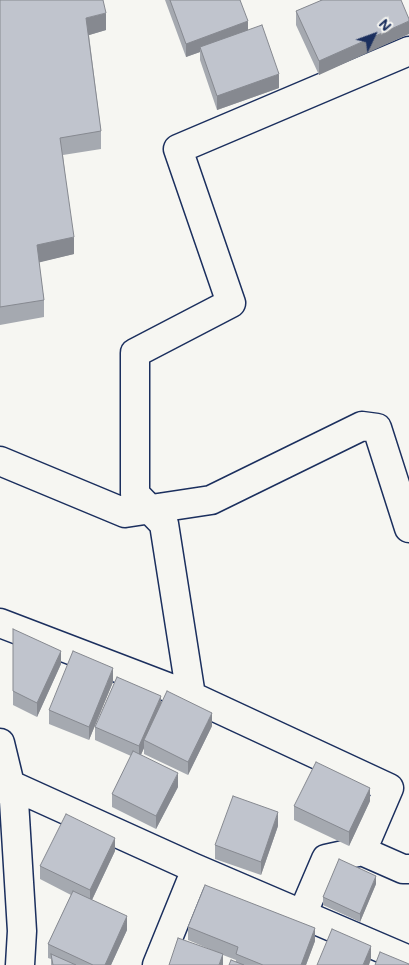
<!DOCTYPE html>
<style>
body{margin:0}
#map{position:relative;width:409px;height:965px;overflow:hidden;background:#f6f6f2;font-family:Mali,sans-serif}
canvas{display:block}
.north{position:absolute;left:349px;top:10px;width:50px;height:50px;-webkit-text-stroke:4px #f6f6f2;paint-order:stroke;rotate:48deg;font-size:14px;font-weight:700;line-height:20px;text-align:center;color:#1b2f5e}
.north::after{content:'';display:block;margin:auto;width:18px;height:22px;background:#1b2f5e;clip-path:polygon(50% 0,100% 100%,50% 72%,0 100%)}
</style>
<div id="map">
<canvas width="409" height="965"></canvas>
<div class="north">N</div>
</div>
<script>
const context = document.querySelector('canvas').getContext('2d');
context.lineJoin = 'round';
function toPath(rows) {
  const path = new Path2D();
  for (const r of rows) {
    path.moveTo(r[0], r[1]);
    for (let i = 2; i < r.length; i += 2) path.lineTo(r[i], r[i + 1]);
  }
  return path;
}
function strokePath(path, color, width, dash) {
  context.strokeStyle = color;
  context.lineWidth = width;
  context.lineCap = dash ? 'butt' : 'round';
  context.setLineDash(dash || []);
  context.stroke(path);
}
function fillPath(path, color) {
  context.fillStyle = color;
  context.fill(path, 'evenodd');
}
const minor = toPath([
 [0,461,125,513,211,500,362,426,377,428,409,528],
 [0,623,191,696,389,788,362,851,326,859,302,915],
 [191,696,164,524,135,494,135,353,231,303,178,149,409,51],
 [0,743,14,801,22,931,20,965],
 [11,785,192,867,409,960],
 [362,851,403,869,409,869],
 [157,965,192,879,192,867]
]);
strokePath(minor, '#1b2f5e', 31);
strokePath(minor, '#f6f6f2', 28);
fillPath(toPath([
 [0,0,106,30,89,35,101,131,101,149,63,155,74,254,39,262,44,300,44,317,0,325],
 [165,0,240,0,248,30,279,88,217,110,200,60,200,52,186,57],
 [320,0,401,0,319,75,296,25,296,11,320,1],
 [13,629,61,664,37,717,13,705],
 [113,682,89,740,49,724,49,710],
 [161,705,212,726,188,775,144,754,144,748,141,755,178,787,156,829,112,807,112,794,131,756,95,740,95,727],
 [370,801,349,846,294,820,294,806],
 [278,826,261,875,215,859,215,845],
 [115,851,92,900,127,930,111,965,51,965,51,959,48,958,48,944,71,895,40,879,40,866],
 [376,884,360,922,323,905,323,897],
 [188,927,315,941,306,965,229,965,236,962,236,960,223,955,223,965,214,951,188,940]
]), '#a5a9b0');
fillPath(toPath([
 [106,13,106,30,86,36,86,18],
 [248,21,248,35,200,47,200,52,186,57,186,44],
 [409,21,409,34,319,75,319,61],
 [279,74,279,88,217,110,217,96],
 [74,237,74,254,37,263,37,245],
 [61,651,61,664,37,717,37,703],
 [113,668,113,682,89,740,89,727],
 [161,696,161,710,144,740,144,748,139,759,139,746],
 [212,713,212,726,188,775,188,762],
 [178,773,178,787,156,829,156,816],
 [370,788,370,801,349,846,349,832],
 [278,812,278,826,261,875,261,862],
 [115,838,115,851,90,904,90,890],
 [376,876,376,884,360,922,360,914],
 [127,916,127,930,111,965,105,965],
 [315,928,315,941,306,965,301,965],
 [371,946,371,959,369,965,363,965],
 [223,954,223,965,219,965]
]), '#868990');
const building = toPath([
 [0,0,103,0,106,13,86,18,101,131,60,138,74,237,37,245,44,300,0,307,0,0],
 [170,0,240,0,248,21,186,44,170,0],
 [322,0,401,0,409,19,409,21,319,61,296,11,322,0],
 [262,25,279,74,217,96,200,47,262,25],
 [13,629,61,651,37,703,13,691,13,629],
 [73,651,113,668,89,727,49,710,73,651],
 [117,677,161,696,139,746,95,727,117,677],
 [167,691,212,713,188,762,144,740,167,691],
 [133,751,178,773,156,816,112,794,133,751],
 [316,762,370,788,349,832,294,806,316,762],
 [233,796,278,812,261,862,215,845,233,796],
 [66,814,115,838,90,890,40,866,66,814],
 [339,859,376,876,360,914,323,897,339,859],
 [205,885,315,928,301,965,263,965,236,954,238,947,188,927,205,885],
 [73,891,127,916,105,965,93,965,48,944,73,891],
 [332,929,371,946,363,965,317,965,332,929],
 [178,938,223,954,219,965,169,965,178,938],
 [380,952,409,964,409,965,375,965,380,952],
 [51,954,76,965,53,965,51,954],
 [231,960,244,965,229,965,231,960]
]);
fillPath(building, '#c0c4cd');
strokePath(building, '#868990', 1);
</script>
